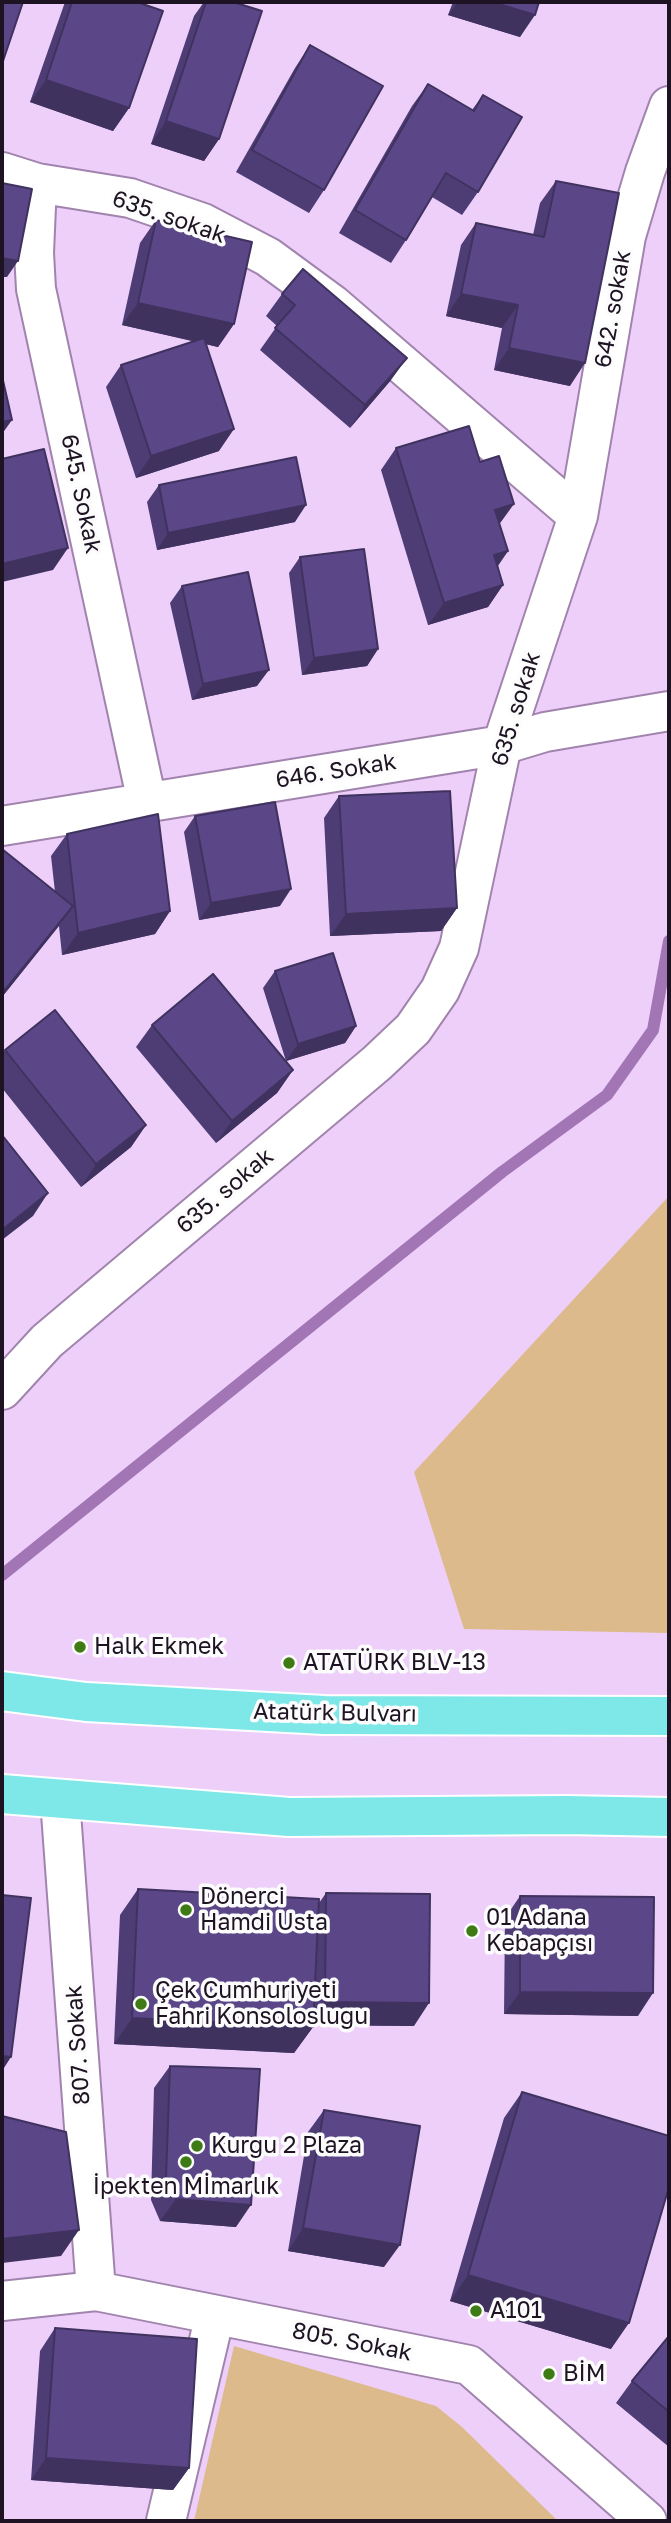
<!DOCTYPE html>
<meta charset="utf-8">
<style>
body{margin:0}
#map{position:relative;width:671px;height:2523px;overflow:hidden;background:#edcffa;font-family:"Golos Text",sans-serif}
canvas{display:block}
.frame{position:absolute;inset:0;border:4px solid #1e1323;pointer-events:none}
</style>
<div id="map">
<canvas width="671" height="2523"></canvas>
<div class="frame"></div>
</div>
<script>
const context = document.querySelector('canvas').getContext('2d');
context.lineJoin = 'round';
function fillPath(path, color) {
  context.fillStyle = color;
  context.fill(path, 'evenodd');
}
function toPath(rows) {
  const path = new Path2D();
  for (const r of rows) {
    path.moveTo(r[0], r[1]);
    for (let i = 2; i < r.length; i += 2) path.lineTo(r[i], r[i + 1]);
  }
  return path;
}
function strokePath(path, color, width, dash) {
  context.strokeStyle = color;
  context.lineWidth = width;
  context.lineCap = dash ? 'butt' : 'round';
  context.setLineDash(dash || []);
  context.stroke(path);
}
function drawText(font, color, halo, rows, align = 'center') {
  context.font = font + ' "Golos Text",sans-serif';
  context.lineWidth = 7;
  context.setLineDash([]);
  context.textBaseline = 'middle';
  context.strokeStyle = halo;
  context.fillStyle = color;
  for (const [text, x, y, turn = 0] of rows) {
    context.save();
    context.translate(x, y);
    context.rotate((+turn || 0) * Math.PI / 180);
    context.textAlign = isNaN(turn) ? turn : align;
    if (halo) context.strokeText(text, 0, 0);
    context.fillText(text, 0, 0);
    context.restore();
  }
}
fillPath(toPath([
 [669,1196,669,1633,464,1629,414,1472],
 [234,2346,436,2406,462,2427,558,2521,194,2521]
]), '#dcba8c');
strokePath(toPath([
 [2,1575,502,1172,607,1095,653,1030,669,941]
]), '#a275b5', 12);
const street = toPath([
 [2,172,37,183,130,198,203,223,268,257,332,304,578,516,502,745,459,948,440,990,413,1029,377,1063,47,1341,2,1390],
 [37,183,34,253,36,289,147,802],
 [578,516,626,236,645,172,669,106],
 [2,826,502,745,545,732,669,711],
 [60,1799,96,2291],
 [2,2301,96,2291,469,2365,647,2521],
 [166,2521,215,2315]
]);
const primary = toPath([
 [2,1691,86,1702,324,1715,669,1716],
 [2,1794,289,1817,566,1815,669,1817]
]);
strokePath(street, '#a184ad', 42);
strokePath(primary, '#fff', 42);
strokePath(street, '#fff', 38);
strokePath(primary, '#7ee8e9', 38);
fillPath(toPath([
 [65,2,72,2,129,108,113,131,30,102],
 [204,2,233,2,219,139,204,161,151,144,194,16],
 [453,2,539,2,520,37,448,15],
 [310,45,324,190,309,213,236,172,295,68],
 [428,84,472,110,483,95,478,192,462,215,432,197,406,240,391,263,339,233,412,106],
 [556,181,570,386,494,370,502,328,446,316,461,245,476,223,533,235,540,203],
 [156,220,234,324,218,347,206,344,219,451,136,478,106,387,121,365,194,341,122,325,140,243],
 [282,294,391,380,350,428,260,350,277,326,266,316],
 [396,448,500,524,508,551,498,566,503,585,488,607,428,625,381,470],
 [159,485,295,522,157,550,147,502],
 [300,557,378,649,367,666,302,675,289,573],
 [182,586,257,686,192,700,170,603],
 [339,796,457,908,441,931,330,936,324,818],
 [195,816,280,906,199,920,184,832],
 [67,834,170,911,155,934,62,955,59,926,2,997,2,849,55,892,51,856],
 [275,971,356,1026,345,1043,286,1061,263,988],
 [152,1025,293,1070,277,1093,216,1143,136,1047],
 [5,1050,146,1125,131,1147,81,1187,2,1088,2,1054],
 [138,1889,319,1903,326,1893,414,2026,313,2025,313,2027,294,2053,114,2044,120,1915],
 [520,1896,638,2016,504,2014,505,1918],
 [170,2066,236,2227,160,2221,151,2200,154,2088],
 [522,2092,611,2349,450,2301,504,2118],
 [324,2110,384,2267,288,2251,308,2132],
 [55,2328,189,2468,173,2490,31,2480,40,2351],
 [669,2336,669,2447,616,2403,632,2381]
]), '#4e3d75');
fillPath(toPath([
 [458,2,492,2,535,15,520,37,448,15],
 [46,80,129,108,113,131,30,102],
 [166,121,219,139,204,161,151,144],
 [2,258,18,261,7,277,2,277],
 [461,294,518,305,502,328,446,316],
 [138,303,234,324,218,347,122,325],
 [509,348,585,363,570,386,494,370],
 [407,358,391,380,350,428,365,405],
 [12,420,2,434,2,422],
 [234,429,219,451,136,478,151,456],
 [514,504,498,526,495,510],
 [306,505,295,522,157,550,168,533],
 [68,548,53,570,2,582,2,564],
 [508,551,492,573,494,555],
 [503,585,488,607,428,625,444,603],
 [378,649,367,666,302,675,314,658],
 [269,670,257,686,192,700,203,684],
 [291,889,280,906,199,920,211,903],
 [73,906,57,928,2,997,2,994,5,990],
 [457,908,441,931,330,936,346,914],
 [170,911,155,934,62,955,78,933],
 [356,1026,345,1043,286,1061,298,1044],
 [293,1070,277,1093,216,1143,232,1121],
 [146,1125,131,1147,81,1187,96,1164],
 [48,1193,33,1216,2,1240,2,1230],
 [520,1992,653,1993,638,2016,504,2014],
 [325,2002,429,2003,414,2026,309,2025],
 [132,2018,313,2027,294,2053,114,2044],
 [2,2056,11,2057,2,2071],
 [176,2199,251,2205,236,2227,160,2221],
 [303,2228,400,2245,384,2267,288,2251],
 [79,2230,61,2256,2,2263,2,2239],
 [468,2275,629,2323,611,2349,450,2301],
 [46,2458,189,2468,173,2490,31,2480]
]), '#40325f');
const building = toPath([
 [2,2,23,2,2,64,2,2],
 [72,2,137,2,163,11,129,108,46,80,72,2],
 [206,2,233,2,262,11,219,139,166,121,206,2],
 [492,2,539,2,535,15,492,2],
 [310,45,383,86,324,190,252,150,310,45],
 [428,84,474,111,483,95,522,117,478,192,446,173,406,240,355,210,428,84],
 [556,181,619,193,585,363,509,348,518,305,461,294,476,223,544,237,556,181],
 [2,183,32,189,18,261,2,258,2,183],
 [156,220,252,242,234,324,138,303,156,220],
 [303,269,407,358,365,405,275,328,295,305,282,294,303,269],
 [204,338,234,429,151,456,121,365,204,338],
 [2,376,12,420,2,422,2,376],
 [469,426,480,462,499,456,514,504,495,510,508,551,494,555,503,585,444,603,396,448,469,426],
 [44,449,68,548,2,564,2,459,44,449],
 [296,457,306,505,168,533,159,485,296,457],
 [364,549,378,649,314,658,300,557,364,549],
 [248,572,269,670,203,684,182,586,248,572],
 [450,791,457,908,346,914,339,796,450,791],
 [275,802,291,889,211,903,195,816,275,802],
 [158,814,170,911,78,933,67,834,158,814],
 [2,849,73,906,5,990,2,987,2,849],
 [333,953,356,1026,298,1044,275,971,333,953],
 [213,974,293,1070,232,1121,152,1025,213,974],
 [55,1010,146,1125,96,1164,5,1050,55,1010],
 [2,1135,48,1193,2,1230,2,1135],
 [138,1889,319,1899,313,2027,132,2018,138,1889],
 [326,1893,430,1894,429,2003,325,2002,326,1893],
 [2,1895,31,1898,11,2057,2,2056,2,1895],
 [520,1896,654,1897,653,1993,520,1992,520,1896],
 [170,2066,260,2069,251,2205,176,2199,166,2178,170,2066],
 [522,2092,669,2136,669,2187,629,2323,468,2275,522,2092],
 [324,2110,420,2126,400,2245,303,2228,324,2110],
 [2,2116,66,2132,79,2230,2,2239,2,2116],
 [55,2328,197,2339,189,2468,46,2458,55,2328],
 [669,2336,669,2412,632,2381,669,2336]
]);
fillPath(building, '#5b4788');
strokePath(building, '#40325f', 2);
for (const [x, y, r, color] of [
 [80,1647,7,"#3f7b14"],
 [289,1663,7,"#3f7b14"],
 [186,1910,7,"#3f7b14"],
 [472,1931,7,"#3f7b14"],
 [141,2004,7,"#3f7b14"],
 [197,2146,7,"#3f7b14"],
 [186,2162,7,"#3f7b14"],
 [476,2311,7,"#3f7b14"],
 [549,2374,7,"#3f7b14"]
]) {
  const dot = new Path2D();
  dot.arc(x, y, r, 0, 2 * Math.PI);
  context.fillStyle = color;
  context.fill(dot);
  strokePath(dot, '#fcfcfc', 2.5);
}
drawText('23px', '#1e1323', '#fcfcfc', [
 ["635. sokak",169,217,19],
 ["642. sokak",613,309,-80],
 ["645. Sokak",81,494,78],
 ["635. sokak",516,709,-73],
 ["646. Sokak",336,771,-9],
 ["635. sokak",225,1191,-40],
 ["Atatürk Bulvarı",335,1713,1],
 ["807. Sokak",78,2045,-94],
 ["805. Sokak",352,2342,11]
]);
drawText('23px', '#1e1323', '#fcfcfc', [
 ["Halk Ekmek",94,1647],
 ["ATATÜRK BLV-13",303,1663],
 ["Dönerci",200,1897],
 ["Hamdi Usta",200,1923],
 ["01 Adana",486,1918],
 ["Kebapçısı",486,1944],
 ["Çek Cumhuriyeti",155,1991],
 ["Fahri Konsolosluğu",155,2017],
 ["Kurgu 2 Plaza",211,2146],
 ["İpekten Mİmarlık",186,2187,"center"],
 ["A101",490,2311],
 ["BİM",563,2374]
], 'left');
</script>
